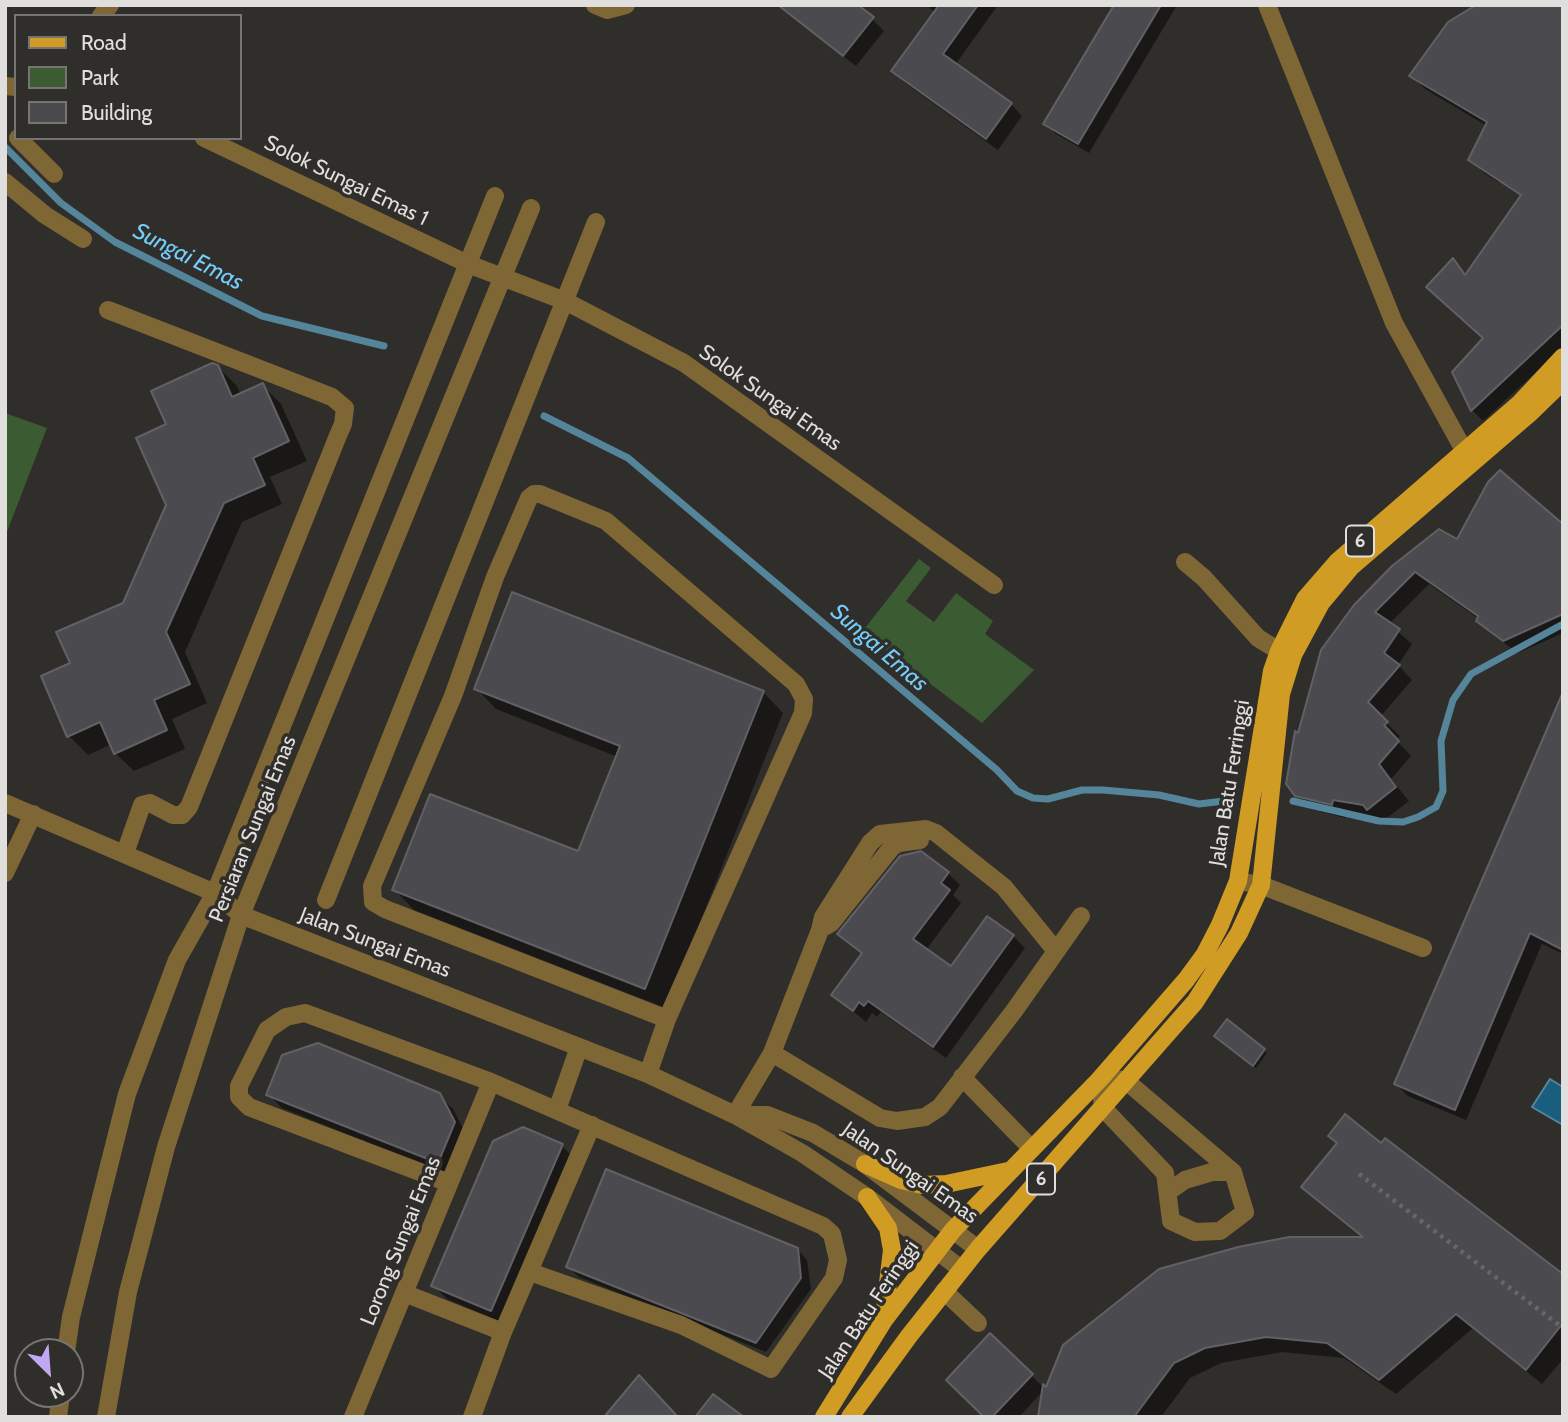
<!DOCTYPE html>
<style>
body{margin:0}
#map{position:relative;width:1568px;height:1422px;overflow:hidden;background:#302e2a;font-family:Cabin,sans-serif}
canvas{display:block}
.frame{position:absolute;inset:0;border:7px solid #e0dfdd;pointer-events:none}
.legend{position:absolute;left:14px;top:14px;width:228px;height:126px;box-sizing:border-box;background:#302e2a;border:2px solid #767572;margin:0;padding:9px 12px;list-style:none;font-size:21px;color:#e0dfdd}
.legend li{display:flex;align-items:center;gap:14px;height:35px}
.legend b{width:35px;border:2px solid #767572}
.north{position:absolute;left:14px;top:1338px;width:70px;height:70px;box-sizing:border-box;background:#302e2a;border:2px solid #767572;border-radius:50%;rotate:155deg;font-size:19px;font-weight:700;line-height:28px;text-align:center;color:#e0dfdd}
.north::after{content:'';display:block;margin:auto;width:24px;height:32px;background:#c2a8f3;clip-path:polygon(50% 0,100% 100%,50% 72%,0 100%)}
</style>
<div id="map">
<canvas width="1568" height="1422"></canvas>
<div class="frame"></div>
<ul class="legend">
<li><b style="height:9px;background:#d09c23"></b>Road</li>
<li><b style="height:19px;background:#3b5b33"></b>Park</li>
<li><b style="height:19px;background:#4b4b4f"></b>Building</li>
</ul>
<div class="north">N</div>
</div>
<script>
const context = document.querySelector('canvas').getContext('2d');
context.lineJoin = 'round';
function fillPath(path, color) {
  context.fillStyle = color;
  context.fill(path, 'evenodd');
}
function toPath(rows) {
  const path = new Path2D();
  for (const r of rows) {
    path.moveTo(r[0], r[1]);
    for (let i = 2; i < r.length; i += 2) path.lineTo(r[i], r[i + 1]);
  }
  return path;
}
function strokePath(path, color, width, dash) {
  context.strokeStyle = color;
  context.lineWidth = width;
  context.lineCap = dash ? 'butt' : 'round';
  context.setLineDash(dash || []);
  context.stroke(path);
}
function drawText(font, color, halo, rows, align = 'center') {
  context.font = font + ' Cabin,sans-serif';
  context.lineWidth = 7;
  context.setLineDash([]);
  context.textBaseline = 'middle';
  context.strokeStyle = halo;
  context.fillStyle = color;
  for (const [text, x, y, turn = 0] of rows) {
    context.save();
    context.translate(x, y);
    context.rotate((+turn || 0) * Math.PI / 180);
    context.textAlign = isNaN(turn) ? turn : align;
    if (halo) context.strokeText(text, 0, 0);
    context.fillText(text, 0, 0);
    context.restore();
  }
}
fillPath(toPath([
 [5,413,47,428,5,537],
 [919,559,931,568,906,601,934,622,956,593,993,621,985,634,1034,670,982,723,862,632]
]), '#3b5b33');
const water = toPath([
 [1550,1079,1563,1087,1563,1125,1532,1107,1550,1079]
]);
fillPath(water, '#195e7e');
strokePath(water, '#55859a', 2);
fillPath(toPath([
 [927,5,998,5,955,65,1011,104,1022,116,998,150,905,83,893,71,935,13],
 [1116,5,1177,5,1089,153,1056,134,1045,123],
 [1480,5,1514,154,1498,182,1484,173,1470,159,1487,126,1425,89,1411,75],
 [792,14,872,19,884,31,856,66,804,26],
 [1563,206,1563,347,1483,421,1472,410,1454,372,1484,339,1453,261,1467,276],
 [217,366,237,386,241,395,262,385,281,404,307,461,270,477,282,504,242,522,185,652,207,703,172,719,185,749,134,771,115,753,112,744,88,755,69,736,72,664,124,604,168,505,168,425],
 [1563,527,1563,633,1518,653,1492,634,1479,619,1429,584,1389,624,1412,644,1398,665,1412,680,1380,717,1400,736,1396,740,1411,756,1391,779,1409,801,1382,822,1378,818,1345,812,1345,818,1311,809,1296,795,1299,735,1356,606,1458,541],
 [476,688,763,692,783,713,666,1008,414,910,394,889,579,854,618,757,496,709],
 [1563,708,1563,954,1542,944,1466,1120,1408,1096,1396,1084],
 [921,853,948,873,960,885,953,895,961,903,926,950,951,969,1013,936,1025,948,946,1058,881,1012,877,1017,872,1013,866,1022,833,995,863,955,839,934],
 [1219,1039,1264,1050,1267,1053,1256,1068],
 [268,1094,439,1095,453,1109,468,1138,452,1176,282,1108],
 [562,1146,576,1160,506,1324,447,1299,433,1285],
 [1303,1186,1563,1276,1563,1359,1542,1384,1473,1328,1396,1394,1344,1358,1282,1352,1221,1363,1190,1378,1161,1417,1040,1417,1044,1390,1019,1417,986,1417,1031,1375,1044,1388,1364,1239],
 [797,1249,807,1260,811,1289,766,1352,579,1277,568,1267]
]), '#0007');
strokePath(toPath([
 [5,147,61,203,115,242,262,316,384,346],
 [544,416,628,458,997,770,1017,791,1033,798,1048,799,1082,790,1103,790,1159,795,1199,804,1224,801],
 [1293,801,1379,821,1403,822,1418,817,1436,807,1443,791,1441,741,1453,700,1471,674,1563,624]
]), '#55859a', 7);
const building = toPath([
 [778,5,858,5,874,17,843,56,778,5],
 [939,5,978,5,943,54,1012,103,986,139,891,71,939,5],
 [1114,5,1161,5,1078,144,1043,124,1114,5],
 [1476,5,1563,5,1563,325,1471,411,1452,372,1483,338,1426,287,1453,258,1465,275,1521,195,1468,160,1487,122,1409,76,1448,22,1476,5],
 [212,363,218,365,232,397,263,383,289,441,253,458,265,485,224,503,166,632,190,684,154,700,167,730,114,754,100,722,67,737,41,676,70,663,56,632,123,603,166,505,136,438,166,424,151,391,212,363],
 [1500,470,1563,524,1563,614,1503,641,1476,621,1478,616,1415,572,1375,612,1400,629,1384,653,1400,665,1368,702,1388,722,1384,725,1399,741,1379,764,1396,787,1367,810,1363,805,1333,800,1332,805,1295,796,1286,784,1295,731,1298,733,1321,650,1354,605,1392,566,1439,529,1457,539,1488,482,1500,470],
 [512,592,764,691,645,989,392,890,430,794,578,851,620,746,474,689,512,592],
 [1563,692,1563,950,1530,933,1455,1110,1394,1084,1563,692],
 [921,851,949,872,941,883,950,890,913,939,951,966,987,916,1014,935,933,1047,868,1001,864,1006,859,1002,853,1011,831,995,862,953,837,934,900,856,921,851],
 [1227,1019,1265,1049,1253,1066,1214,1036,1227,1019],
 [318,1043,440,1093,455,1122,438,1163,266,1095,282,1055,318,1043],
 [1345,1114,1381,1143,1385,1138,1563,1274,1563,1323,1526,1370,1456,1314,1379,1380,1327,1343,1266,1337,1205,1348,1174,1363,1134,1417,1038,1417,1043,1384,1046,1387,1063,1345,1159,1269,1238,1247,1289,1237,1363,1237,1301,1187,1337,1143,1328,1136,1345,1114],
 [523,1127,563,1144,491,1311,431,1286,493,1141,523,1127],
 [606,1169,798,1248,801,1278,756,1343,566,1267,606,1169],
 [990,1333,1033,1374,992,1417,984,1417,946,1380,990,1333],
 [639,1375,678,1417,604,1417,639,1375],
 [713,1394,744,1417,695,1417,713,1394]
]);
fillPath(building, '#4b4b4f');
strokePath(building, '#616065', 2);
strokePath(toPath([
 [1359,1174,1563,1328]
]), '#696764', 4.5, [3.5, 5]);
strokePath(toPath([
 [595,5,607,10,626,5],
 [1267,5,1394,323,1471,463],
 [101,16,110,5],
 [5,86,16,87],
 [18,138,54,174],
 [204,138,468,264,565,301,684,363,994,585],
 [5,182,45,215,83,239],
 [108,310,332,397,345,408,343,424,337,438,189,807,182,815,173,815,150,803,142,805,125,853],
 [1185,562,1204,578,1258,638,1279,651,1293,655],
 [5,803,215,893,241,915,648,1074,735,1115,802,1153,867,1197,961,1269],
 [5,873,33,814],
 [1238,881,1261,885,1423,948],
 [326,900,596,222],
 [826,926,831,923,892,847,899,843,920,840],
 [772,1053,880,1118,897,1121,925,1117,940,1107,1014,1011,1081,916],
 [648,1074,667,1019,803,713,804,699,796,684,606,521,540,494,534,494,529,498,495,577,453,696,372,886,373,902,385,909,667,1019],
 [962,1077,1031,1148],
 [1100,1079,1125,1080,1233,1172,1245,1212,1220,1231,1195,1232,1171,1221,1165,1173,1103,1108,1100,1079],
 [557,1110,579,1047],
 [735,1115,772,1053,820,930,823,917,870,843,880,834,926,829,936,833,1004,887,1056,951],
 [735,1115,767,1115,813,1133,865,1164,978,1249],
 [449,1183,249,1107,239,1097,239,1086,267,1030,286,1017,305,1013,491,1082,823,1226,832,1234,838,1260,834,1278,771,1369,681,1325,530,1272],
 [1168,1192,1185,1180,1212,1172,1233,1172],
 [944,1291,978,1323],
 [404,1293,503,1332],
 [66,1352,71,1317,127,1094,177,960,215,893,495,196],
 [58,1417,61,1394],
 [106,1417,128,1292,166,1147,241,915,531,208],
 [353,1417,491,1082],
 [472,1417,503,1332,592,1125]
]), '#7f6635', 18);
strokePath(toPath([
 [865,1164,901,1180,922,1185,946,1184,1008,1171],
 [867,1197,888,1228,892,1250,884,1316],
 [824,1417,884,1320,953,1230,1100,1079,1186,980,1205,954,1220,925,1238,881,1272,671,1279,651,1305,599,1338,561,1520,403,1563,357],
 [850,1417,909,1336,978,1249,1195,1002,1239,933,1261,885,1281,694,1293,655,1321,603,1351,567,1529,414,1563,381]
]), '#d09c23', 18);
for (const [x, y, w] of [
 [1360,541,28],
 [1041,1179,28]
]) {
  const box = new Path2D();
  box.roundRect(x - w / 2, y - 15.5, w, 31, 5);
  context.fillStyle = '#302e2a';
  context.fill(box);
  strokePath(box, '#e0dfdd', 2);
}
drawText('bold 19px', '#e0dfdd', null, [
 ["6",1360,541],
 ["6",1041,1179]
]);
drawText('21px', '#e0dfdd', '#302e2a', [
 ["Solok Sungai Emas 1",346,181,26],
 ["Solok Sungai Emas",770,398,35],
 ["Jalan Batu Ferringgi",1230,783,-81],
 ["Persiaran Sungai Emas",253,829,-68],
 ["Jalan Sungai Emas",375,943,21],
 ["Jalan Sungai Emas",910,1173,35],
 ["Lorong Sungai Emas",401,1241,-68],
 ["Jalan Batu Feringgi",869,1310,-56]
]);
drawText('italic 23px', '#75cdfb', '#302e2a', [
 ["Sungai Emas",188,257,27],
 ["Sungai Emas",879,648,41]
]);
</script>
